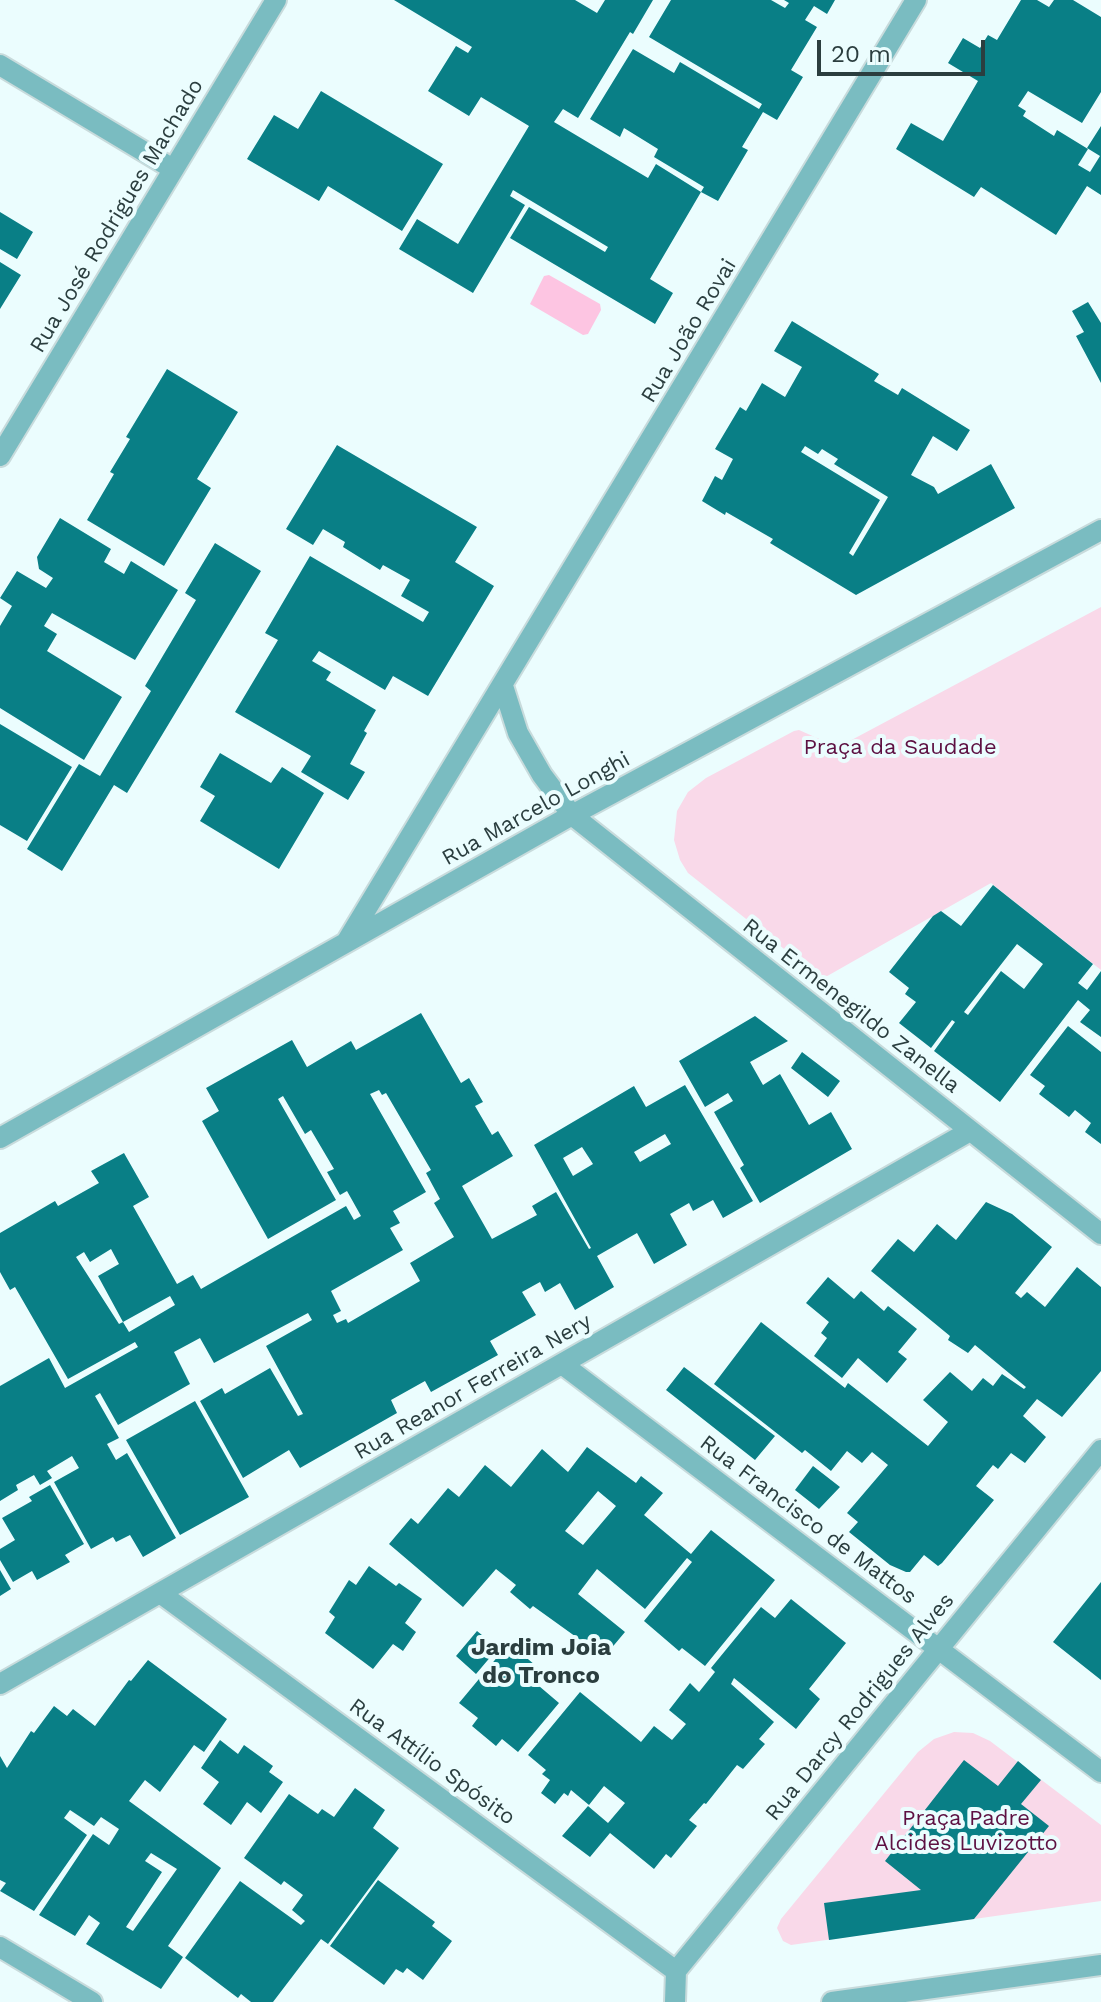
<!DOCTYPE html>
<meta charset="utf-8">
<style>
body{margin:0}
#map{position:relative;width:1101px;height:2002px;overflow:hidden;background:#ebfdfe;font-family:"Work Sans",sans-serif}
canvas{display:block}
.scale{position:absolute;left:817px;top:40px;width:168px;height:36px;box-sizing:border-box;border:4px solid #2b3e3f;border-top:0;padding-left:10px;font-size:24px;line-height:28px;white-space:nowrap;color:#2b3e3f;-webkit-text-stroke:6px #ebfdfe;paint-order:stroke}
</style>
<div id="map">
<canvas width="1101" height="2002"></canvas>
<div class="scale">20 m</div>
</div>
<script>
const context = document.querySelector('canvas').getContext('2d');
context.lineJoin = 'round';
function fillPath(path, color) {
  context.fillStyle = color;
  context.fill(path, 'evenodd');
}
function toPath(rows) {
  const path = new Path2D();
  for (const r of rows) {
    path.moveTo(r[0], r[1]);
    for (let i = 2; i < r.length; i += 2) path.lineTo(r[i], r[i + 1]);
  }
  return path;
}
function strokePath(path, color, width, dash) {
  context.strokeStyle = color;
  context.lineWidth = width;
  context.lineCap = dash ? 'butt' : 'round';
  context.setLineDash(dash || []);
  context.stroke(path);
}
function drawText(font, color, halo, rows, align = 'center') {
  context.font = font + ' "Work Sans",sans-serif';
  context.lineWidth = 8;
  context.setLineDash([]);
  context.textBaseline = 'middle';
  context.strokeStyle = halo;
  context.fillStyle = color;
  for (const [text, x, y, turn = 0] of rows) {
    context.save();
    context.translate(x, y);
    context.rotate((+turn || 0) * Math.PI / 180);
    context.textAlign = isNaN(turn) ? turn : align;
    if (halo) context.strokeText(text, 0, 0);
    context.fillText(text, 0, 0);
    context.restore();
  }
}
fillPath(toPath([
 [1101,607,1101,970,991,883,822,979,688,873,680,860,674,840,677,811,688,792,706,778,794,731,799,730,835,746,844,744],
 [954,1732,973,1733,990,1741,1101,1825,1101,1901,791,1945,783,1941,777,1928,781,1919,918,1752,934,1739]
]), '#f9d9e9');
fillPath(toPath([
 [549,275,600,304,601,310,588,334,583,335,530,304,544,276]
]), '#fdc5e2');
fillPath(toPath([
 [394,0,575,0,597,13,605,0,653,0,633,34,630,32,578,118,563,109,554,122,648,178,656,164,701,192,650,279,673,293,655,324,510,238,529,207,605,252,608,247,513,190,510,196,525,205,473,293,399,249,417,219,458,244,529,126,481,97,469,116,428,91,456,46,468,53,472,47],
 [671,0,771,0,785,8,789,3,784,0,835,0,827,14,814,6,805,20,817,27,791,70,803,77,777,120,763,112,742,147,748,150,718,201,701,192,704,187,654,157,658,149,624,128,620,137,590,119,633,49,674,73,680,62,759,109,762,104,649,37],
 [1021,0,1037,0,1049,7,1054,0,1073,0,1101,17,1101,92,1082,123,1028,91,1018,106,1026,111,1023,116,1054,136,1057,130,1088,149,1078,165,1090,172,1100,156,1087,148,1101,126,1101,195,1087,186,1056,235,981,187,974,197,896,149,911,123,943,141,978,81,948,63,963,38,980,48,988,35,997,40],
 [321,91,443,164,402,231,328,186,319,201,247,159,274,115,298,129],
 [0,212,33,232,17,259,0,249],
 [0,262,21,275,0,309],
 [1088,302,1101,323,1101,383,1076,336,1084,332,1072,311],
 [792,321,879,374,874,381,898,395,902,388,970,430,957,451,933,436,911,475,934,487,938,494,991,464,1015,508,856,595,770,543,773,539,726,512,725,515,702,501,715,476,722,480,733,459,715,449,740,407,746,411,762,383,785,397,802,367,774,351],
 [805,446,818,454,822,449,838,459,834,464,888,497,853,556,849,553,880,500,801,452],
 [167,369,238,412,197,479,211,488,164,566,87,520,114,474,110,472,130,439,126,437],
 [337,445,477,527,455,562,494,586,428,696,393,676,385,690,319,651,312,661,331,672,326,680,376,710,364,731,367,733,350,764,365,772,348,800,301,772,311,756,235,712,278,640,265,633,310,556,423,622,429,612,401,596,410,580,383,565,380,570,343,547,345,542,323,529,313,545,286,529],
 [60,518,111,549,104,562,124,574,131,561,178,590,135,660,52,613,44,626,57,634,47,651,122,697,84,760,0,708,0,626,12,606,0,598,17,571,46,588,53,578,39,569,37,557],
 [215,543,261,571,127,793,114,785,62,871,27,849,79,764,100,776,151,691,145,686,196,600,185,593],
 [0,724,72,767,27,841,0,825],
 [220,753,271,783,282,767,324,793,279,869,200,821,215,796,200,787],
 [993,885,1093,964,1078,983,1087,990,1101,971,1101,1037,1080,1022,1090,1010,1078,1000,1000,1102,934,1051,955,1022,952,1020,931,1048,899,1023,916,1002,905,994,909,988,889,972,933,916,941,911,961,926],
 [1017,944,1043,964,1024,989,1001,971,968,1015,964,1012],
 [421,1013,461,1083,469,1078,483,1102,475,1106,492,1135,498,1131,513,1156,462,1186,492,1239,537,1215,532,1206,556,1192,589,1249,591,1248,534,1145,634,1086,646,1107,685,1085,753,1201,723,1218,713,1200,693,1211,689,1203,670,1214,687,1245,654,1264,637,1233,597,1256,614,1287,575,1310,560,1283,545,1292,540,1282,522,1292,536,1315,490,1341,498,1355,431,1392,425,1381,391,1400,397,1413,300,1468,289,1450,243,1478,200,1401,222,1388,225,1394,270,1368,298,1416,303,1414,266,1346,312,1320,308,1313,214,1363,200,1338,174,1352,190,1384,118,1425,100,1393,95,1396,119,1438,107,1444,116,1460,127,1453,176,1538,143,1557,130,1535,116,1542,113,1537,91,1549,54,1482,79,1468,72,1456,47,1471,52,1478,40,1485,34,1475,16,1485,18,1490,0,1501,0,1386,49,1358,65,1388,138,1347,135,1342,68,1379,15,1287,10,1290,0,1272,0,1233,55,1201,58,1206,99,1183,91,1171,124,1153,149,1197,133,1206,177,1284,193,1275,201,1289,346,1206,354,1220,361,1216,347,1191,340,1195,327,1172,334,1169,311,1130,305,1134,283,1096,278,1099,336,1200,268,1239,202,1121,219,1111,206,1088,292,1040,307,1067,351,1041,356,1050],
 [379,1090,382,1095,386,1093,431,1170,426,1173,440,1199,434,1203,454,1237,410,1263,420,1281,348,1323,346,1319,337,1323,333,1315,341,1311,331,1291,403,1250,390,1228,400,1223,393,1211,426,1192,370,1094],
 [665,1134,671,1144,640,1162,634,1152],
 [582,1147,593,1164,573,1176,563,1158],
 [111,1249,119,1264,98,1276,123,1322,119,1324,76,1257,84,1252,90,1262],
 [170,1296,175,1305,129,1332,123,1322],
 [755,1016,788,1041,750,1062,763,1085,780,1074,809,1125,831,1112,852,1149,760,1203,740,1168,744,1165,714,1112,733,1101,728,1093,705,1107,679,1061],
 [1068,1026,1101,1052,1101,1144,1085,1132,1091,1123,1075,1110,1069,1117,1039,1094,1045,1086,1030,1075],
 [802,1052,840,1081,828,1097,791,1068],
 [986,1202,1012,1214,1052,1247,1015,1293,1021,1298,1027,1292,1045,1307,1077,1267,1101,1287,1101,1371,1062,1417,1037,1399,1023,1416,1046,1437,1025,1463,1011,1453,998,1469,993,1465,976,1486,994,1500,942,1563,938,1566,924,1555,910,1572,906,1572,890,1565,849,1532,858,1522,847,1513,888,1465,872,1452,862,1463,847,1451,831,1471,805,1450,802,1453,714,1384,761,1322,845,1388,848,1383,928,1446,948,1422,923,1400,950,1372,972,1391,983,1378,993,1386,1002,1374,1024,1389,1026,1387,975,1345,968,1353,948,1340,950,1336,871,1271,898,1239,914,1252,937,1224,956,1240],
 [828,1277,854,1299,861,1291,884,1311,888,1306,917,1329,898,1352,907,1359,887,1383,858,1358,842,1378,814,1356,827,1338,821,1333,829,1322,806,1303],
 [684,1367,775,1436,755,1460,666,1390],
 [195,1401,249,1497,180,1535,126,1440],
 [587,1447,636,1483,641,1476,663,1493,644,1515,691,1554,711,1530,775,1580,705,1666,682,1648,679,1651,644,1621,692,1562,687,1558,645,1609,597,1569,578,1594,625,1632,604,1657,533,1606,530,1609,510,1592,516,1585,496,1569,463,1607,389,1544,411,1518,418,1524,448,1488,459,1497,485,1465,511,1487,542,1449,568,1472],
 [598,1491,616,1506,583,1545,565,1531],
 [813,1466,840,1487,819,1509,795,1490],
 [50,1485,84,1544,65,1555,70,1562,37,1580,32,1571,13,1582,0,1560,0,1549,15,1540,2,1518,32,1501,29,1497],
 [369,1566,396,1586,399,1583,422,1599,405,1623,416,1632,403,1651,393,1644,373,1669,325,1633,335,1617,329,1612,349,1580,356,1585],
 [0,1570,11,1589,0,1596],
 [1101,1582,1101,1680,1053,1642],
 [791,1599,846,1643,809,1689,820,1699,796,1729,734,1678,731,1684,774,1722,759,1739,765,1744,743,1769,737,1765,706,1804,704,1803,689,1820,697,1826,671,1858,666,1854,654,1869,610,1833,590,1857,562,1836,588,1806,608,1823,625,1803,604,1786,589,1805,571,1790,568,1796,564,1793,555,1804,541,1793,550,1780,542,1774,546,1770,528,1755,580,1692,641,1742,654,1726,672,1740,686,1724,669,1710,690,1683,699,1692,715,1672,711,1668,761,1607,775,1618],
 [477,1631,498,1648,476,1674,456,1656],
 [509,1643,548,1676,539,1686,559,1703,518,1752,502,1739,496,1746,472,1726,478,1718,459,1703],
 [148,1660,227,1719,204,1752,194,1745,160,1792,145,1780,129,1801,221,1868,168,1946,183,1957,161,1989,86,1944,100,1923,89,1915,75,1936,39,1915,93,1834,109,1845,119,1829,101,1817,94,1826,70,1810,64,1818,87,1835,34,1911,0,1891,6,1883,0,1880,0,1756,7,1768,31,1731,34,1733,54,1706,67,1716,73,1709,95,1726,129,1680,131,1681],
 [151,1853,177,1869,133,1931,126,1927,162,1872,145,1861],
 [220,1740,238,1754,244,1745,273,1766,269,1772,283,1782,261,1813,247,1802,231,1825,203,1804,219,1782,201,1768],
 [964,1760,998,1786,1018,1761,1041,1780,1021,1804,1049,1826,974,1919,829,1940,824,1903,921,1890,885,1861],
 [355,1788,385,1810,373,1828,399,1848,328,1944,321,1939,273,2002,251,2002,241,1994,238,1998,185,1958,240,1881,301,1925,305,1921,292,1910,303,1895,284,1881,281,1885,244,1858,289,1794,318,1814,322,1809,334,1817],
 [378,1880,435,1922,432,1926,452,1941,423,1980,407,1968,403,1973,396,1969,384,1985,330,1946]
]), '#097f86');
const minor = toPath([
 [0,65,173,169],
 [0,456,276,0],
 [503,686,518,733,542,775,572,815,1101,1234],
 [347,941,916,0],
 [0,1138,572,815,1101,530],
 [562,1364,1101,1772],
 [160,1593,676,1971],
 [0,1684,970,1131],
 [0,1947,92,2002],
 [675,2002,676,1971,1101,1450],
 [832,2002,1101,1965]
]);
strokePath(minor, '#c8dbdc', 24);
strokePath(minor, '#7abcc1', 20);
drawText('22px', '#2b3e3f', '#ebfdfe', [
 ["Rua José Rodrigues Machado",117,216,-59],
 ["Rua João Rovai",689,331,-59],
 ["Rua Marcelo Longhi",536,809,-29],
 ["Rua Ermenegildo Zanella",851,1006,38],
 ["Rua Reanor Ferreira Nery",473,1387,-30],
 ["Rua Francisco de Mattos",808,1520,37],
 ["Rua Darcy Rodrigues Alves",860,1707,-51],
 ["Rua Attílio Spósito",432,1762,36]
]);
drawText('22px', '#5d1042', '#ebfdfe', [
 ["Praça da Saudade",900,748],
 ["Praça Padre",966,1819],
 ["Alcides Luvizotto",966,1844]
]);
drawText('bold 24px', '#2b3e3f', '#ebfdfe', [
 ["Jardim Joia",541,1648],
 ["do Tronco",541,1676]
]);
</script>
